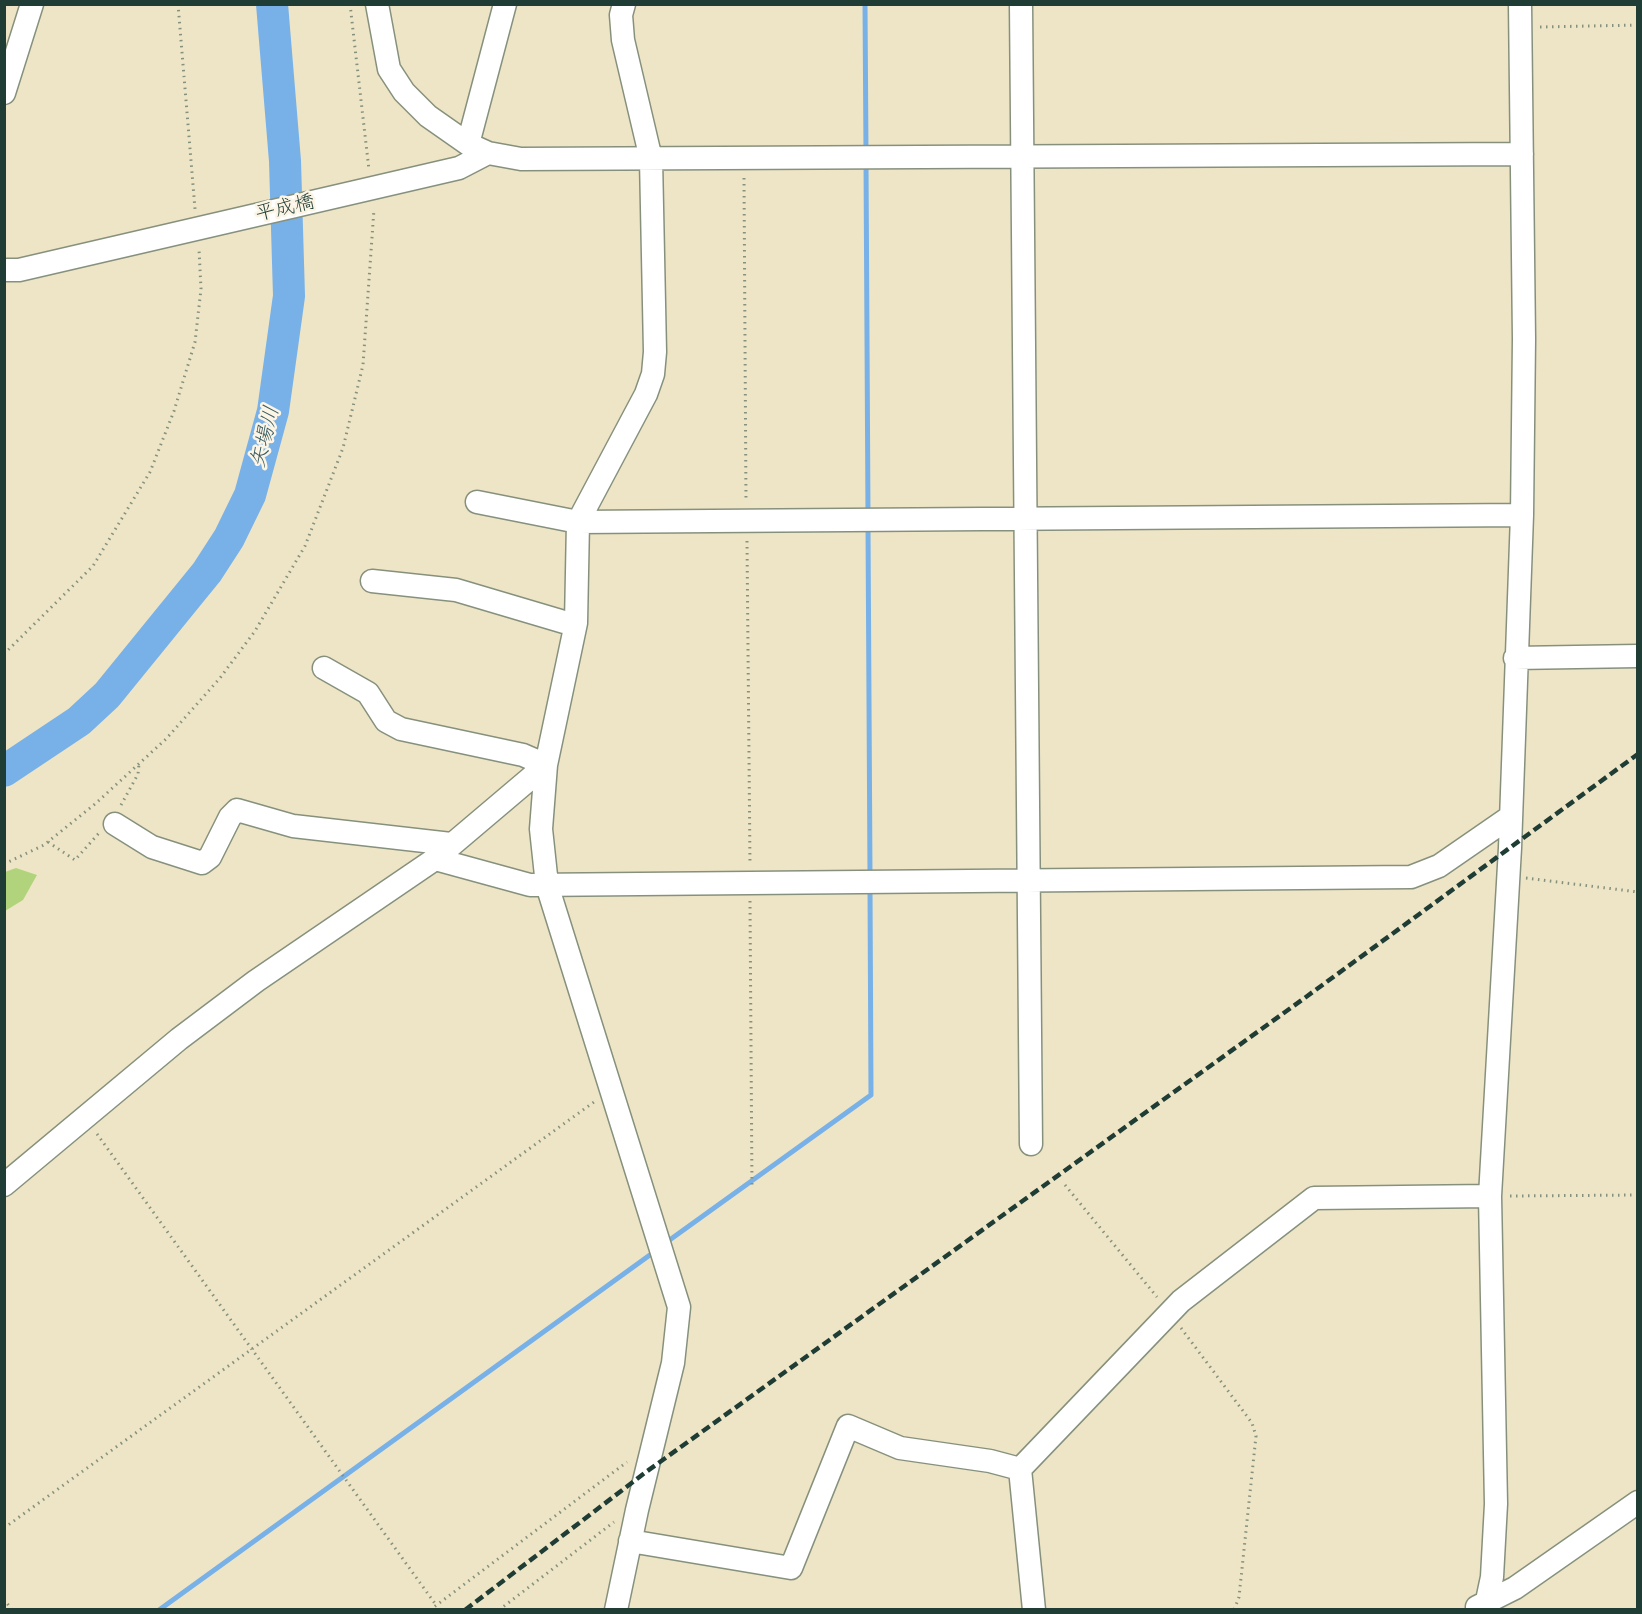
<!DOCTYPE html>
<meta charset="utf-8">
<style>
body{margin:0}
#map{position:relative;width:1642px;height:1614px;overflow:hidden;background:#eee5c6;font-family:Delius,sans-serif}
canvas{display:block}
.frame{position:absolute;inset:0;border:6px solid #1f3d34;pointer-events:none}
</style>
<div id="map">
<canvas width="1642" height="1614"></canvas>
<div class="frame"></div>
</div>
<script>
const context = document.querySelector('canvas').getContext('2d');
context.lineJoin = 'round';
function fillPath(path, color) {
  context.fillStyle = color;
  context.fill(path, 'evenodd');
}
function toPath(rows) {
  const path = new Path2D();
  for (const r of rows) {
    path.moveTo(r[0], r[1]);
    for (let i = 2; i < r.length; i += 2) path.lineTo(r[i], r[i + 1]);
  }
  return path;
}
function strokePath(path, color, width, dash) {
  context.strokeStyle = color;
  context.lineWidth = width;
  context.lineCap = dash ? 'butt' : 'round';
  context.setLineDash(dash || []);
  context.stroke(path);
}
function drawText(font, color, halo, rows, align = 'center') {
  context.font = font + ' Delius,"Klee One",sans-serif';
  context.lineWidth = 5;
  context.setLineDash([]);
  context.textBaseline = 'middle';
  context.strokeStyle = halo;
  context.fillStyle = color;
  for (const [text, x, y, turn = 0] of rows) {
    context.save();
    context.translate(x, y);
    context.rotate((+turn || 0) * Math.PI / 180);
    context.textAlign = isNaN(turn) ? turn : align;
    if (halo) context.strokeText(text, 0, 0);
    context.fillText(text, 0, 0);
    context.restore();
  }
}
fillPath(toPath([
 [16,868,37,875,23,900,5,911,5,872]
]), '#b1d37b');
strokePath(toPath([
 [865,4,866,153],
 [866,162,868,516],
 [868,525,870,876],
 [664,1244,871,1095,870,888],
 [159,1610,654,1252]
]), '#78b1e8', 5);
strokePath(toPath([
 [4,771,79,721,107,695,207,572,229,538,250,495,273,411,289,296,285,161,272,4]
]), '#78b1e8', 32);
const minor = toPath([
 [377,4,389,69,404,92,428,116,468,144,488,153,521,159,1522,154],
 [1021,4,1031,1144],
 [4,93,32,4],
 [468,144,505,4],
 [4,270,19,270,459,168,488,153],
 [477,502,578,522,1522,515],
 [372,581,456,590,564,622,576,623],
 [1515,658,1638,656],
 [324,668,368,693,386,721,401,729,523,755,546,765],
 [115,824,152,847,202,863,210,857,230,817,237,810,293,826,451,844],
 [435,859,530,885,1411,877,1439,866,1510,817],
 [4,1185,179,1039,256,981,435,859,546,765],
 [1020,1469,1181,1301,1314,1198,1490,1196],
 [630,1541,791,1568,848,1426,900,1448,990,1461,1020,1469,1034,1610],
 [1477,1607,1515,1588,1638,1502],
 [616,1610,637,1510,673,1363,679,1307,547,885,541,829,546,765,576,623,578,522,646,394,653,374,655,352,651,159,623,40,621,15,624,4],
 [1485,1610,1492,1577,1496,1504,1490,1196,1510,848,1522,515,1524,339,1520,4]
]);
strokePath(minor, '#86917d', 25);
strokePath(toPath([
 [178,4,195,209],
 [350,4,369,170],
 [1540,27,1638,25],
 [744,178,746,502],
 [747,541,750,865],
 [4,654,93,566,150,472,174,411,195,342,201,289,199,249],
 [121,805,138,774,139,764],
 [48,842,75,860,99,833],
 [4,864,44,845,95,804,166,739,220,678,255,631,305,546,343,448,363,365,374,209],
 [1526,878,1638,892],
 [750,901,752,1189],
 [97,1134,436,1605],
 [1065,1185,1157,1297],
 [1510,1196,1638,1195],
 [1181,1328,1252,1423,1256,1436,1239,1597,1234,1610],
 [4,1528,594,1102],
 [4,1599,12,1610],
 [430,1610,627,1462],
 [499,1610,614,1522]
]), '#86917d', 3, [1.5, 4.5]);
strokePath(minor, '#fff', 22);
strokePath(toPath([
 [465,1610,646,1472,1306,997,1638,754]
]), '#1f3d34', 4.5, [9, 4.5]);
drawText('20px', '#1f3d34', '#fcf5e5', [
 ["平成橋",285,208,-13]
]);
drawText('italic 21px', '#355a61', '#fcf5e5', [
 ["矢場川",265,437,-76]
]);
</script>
